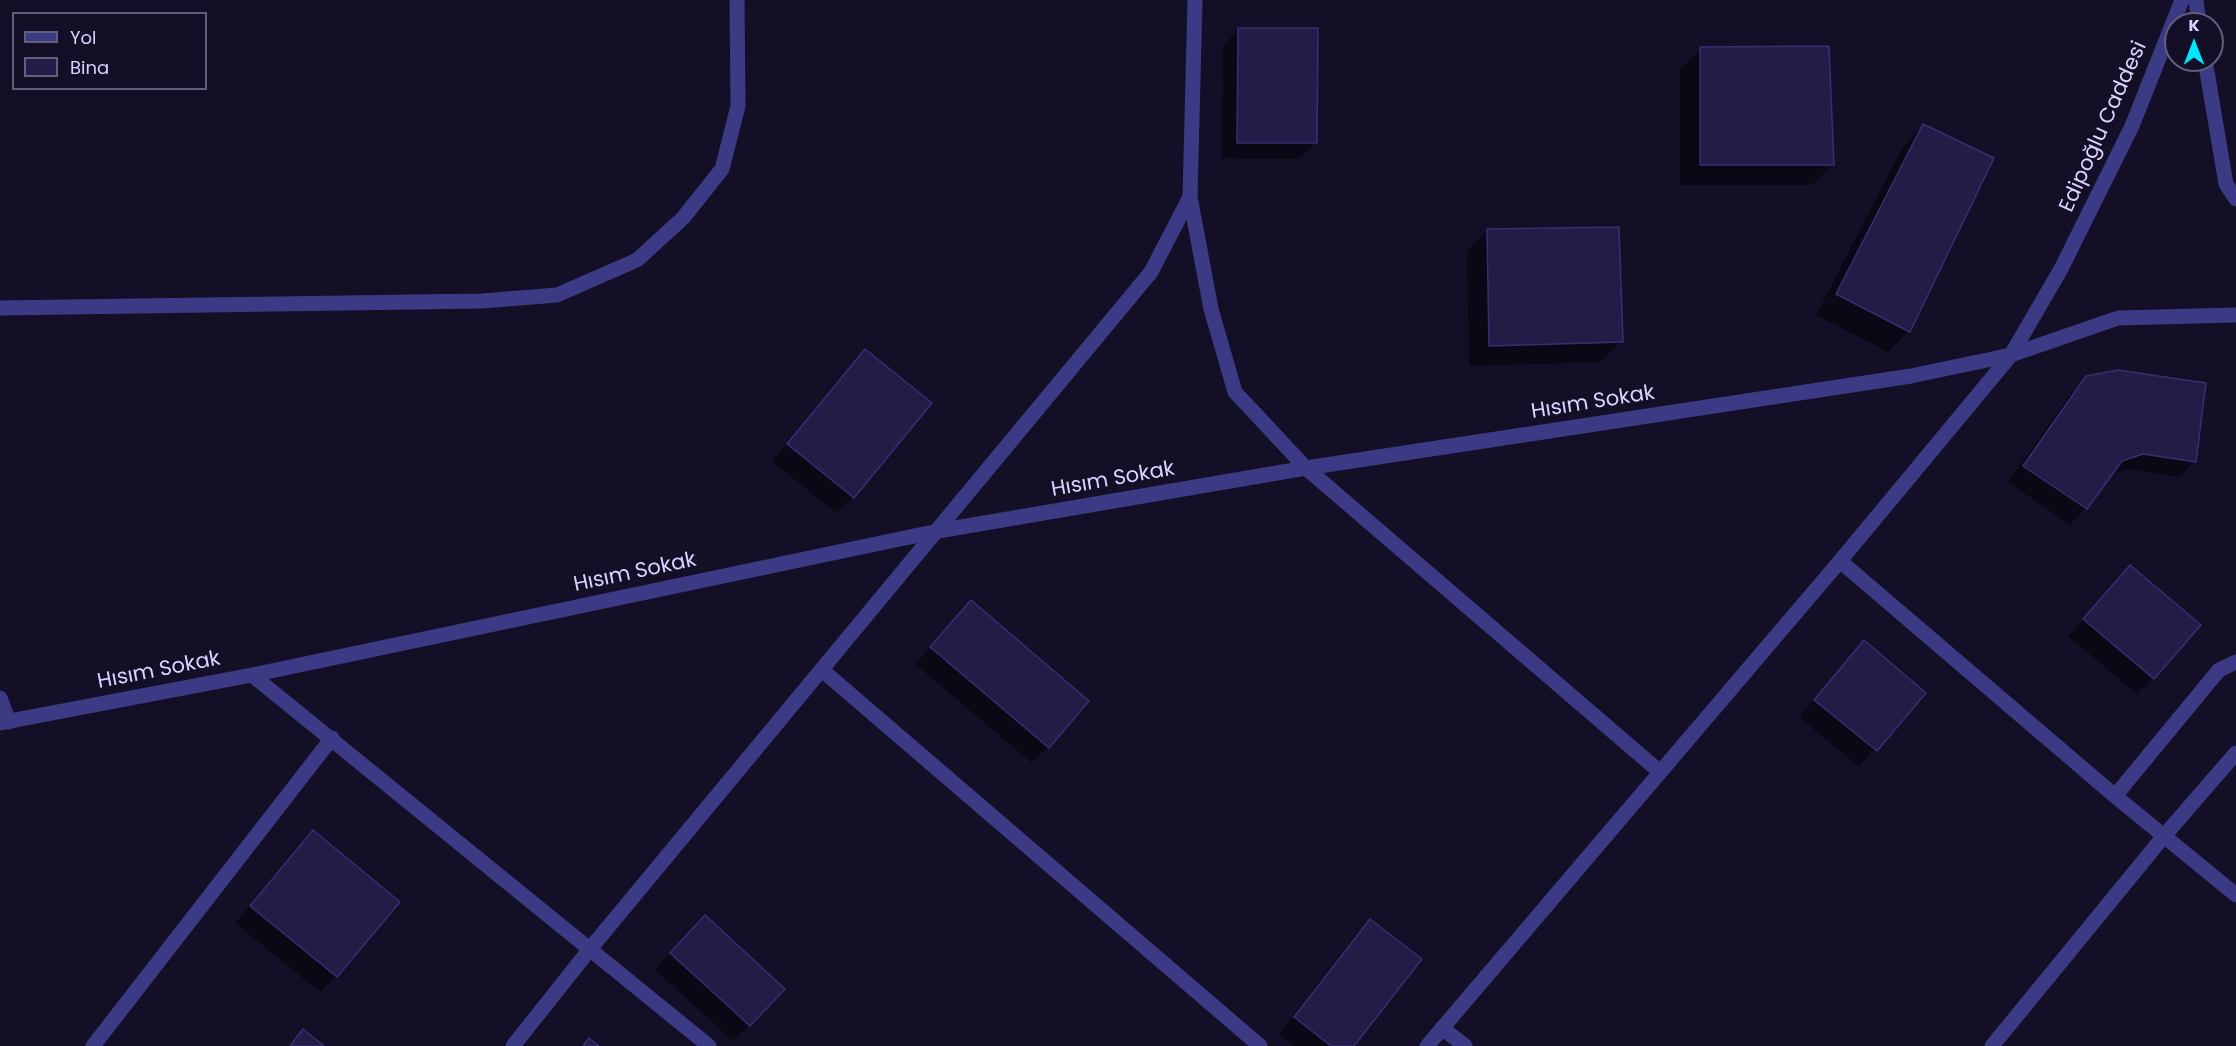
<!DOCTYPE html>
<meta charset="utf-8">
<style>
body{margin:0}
#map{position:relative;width:2236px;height:1046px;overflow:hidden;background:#130f26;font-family:Poppins,sans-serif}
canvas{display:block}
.legend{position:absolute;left:12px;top:12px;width:195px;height:78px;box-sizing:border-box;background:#130f26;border:2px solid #625e7d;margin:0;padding:8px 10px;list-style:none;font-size:18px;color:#d9d4ff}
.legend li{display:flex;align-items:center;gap:12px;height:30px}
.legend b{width:30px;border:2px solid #625e7d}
.north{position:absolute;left:2164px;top:12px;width:60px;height:60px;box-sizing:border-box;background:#130f26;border:2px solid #625e7d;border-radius:50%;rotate:0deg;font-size:16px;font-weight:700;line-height:24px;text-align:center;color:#d9d4ff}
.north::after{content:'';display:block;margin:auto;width:21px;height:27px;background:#00e5ff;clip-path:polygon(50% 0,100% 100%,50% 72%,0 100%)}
</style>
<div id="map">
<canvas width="2236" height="1046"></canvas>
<ul class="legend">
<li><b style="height:8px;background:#3d3a85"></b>Yol</li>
<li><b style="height:16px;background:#241b47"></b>Bina</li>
</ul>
<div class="north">K</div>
</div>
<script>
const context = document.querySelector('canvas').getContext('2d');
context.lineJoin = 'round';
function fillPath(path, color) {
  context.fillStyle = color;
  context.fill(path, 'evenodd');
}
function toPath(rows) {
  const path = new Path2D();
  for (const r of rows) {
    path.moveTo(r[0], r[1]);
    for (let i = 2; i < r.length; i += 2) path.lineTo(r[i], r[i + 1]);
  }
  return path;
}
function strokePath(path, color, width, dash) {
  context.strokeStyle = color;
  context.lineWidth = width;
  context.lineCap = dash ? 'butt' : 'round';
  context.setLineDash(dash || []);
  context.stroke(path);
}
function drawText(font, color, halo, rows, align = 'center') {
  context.font = font + ' Poppins,sans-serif';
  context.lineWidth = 4.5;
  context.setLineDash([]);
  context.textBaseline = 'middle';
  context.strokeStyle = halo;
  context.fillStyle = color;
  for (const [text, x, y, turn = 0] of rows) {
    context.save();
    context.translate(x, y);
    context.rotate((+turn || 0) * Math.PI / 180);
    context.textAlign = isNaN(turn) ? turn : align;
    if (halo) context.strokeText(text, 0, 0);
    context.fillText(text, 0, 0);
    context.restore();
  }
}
fillPath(toPath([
 [1239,29,1315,143,1299,159,1222,158,1223,46],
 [1701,48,1832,165,1812,185,1680,185,1680,69],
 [1923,126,1909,331,1888,352,1816,315,1903,147],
 [1488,230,1622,341,1601,362,1469,366,1467,251],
 [865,351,930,404,853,497,836,513,772,461,849,367],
 [2087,378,2195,461,2179,477,2126,469,2111,474,2086,508,2070,525,2008,482,2070,395],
 [2130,567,2153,678,2137,694,2068,636],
 [971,602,1048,747,1032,763,915,664],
 [1864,642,1924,693,1859,767,1799,717],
 [313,832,336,976,320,992,235,923,296,849],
 [1370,921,1352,1046,1294,1046,1279,1034,1354,937],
 [688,933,749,1025,733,1041,655,970]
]), '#0007');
const building = toPath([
 [1238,28,1318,28,1317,143,1237,143,1238,28],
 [1829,46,1834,165,1700,165,1700,47,1829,46],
 [1923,124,1994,158,1910,332,1836,294,1923,124],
 [1619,227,1623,342,1489,346,1487,229,1619,227],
 [865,349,932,403,854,498,787,444,865,349],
 [2118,370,2206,383,2196,462,2143,454,2122,461,2087,509,2023,466,2086,376,2118,370],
 [2130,565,2201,625,2154,679,2083,619,2130,565],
 [971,600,1089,701,1049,748,930,647,971,600],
 [1864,640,1926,693,1877,751,1814,700,1864,640],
 [313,830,400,902,337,977,250,906,313,830],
 [705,915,785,989,750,1026,670,953,705,915],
 [1370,919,1422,959,1354,1046,1331,1046,1294,1017,1370,919],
 [303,1029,324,1046,290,1046,303,1029],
 [589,1038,599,1046,583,1046,589,1038]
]);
fillPath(building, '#241b47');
strokePath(building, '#3b2d73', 1.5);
strokePath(toPath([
 [1190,197,1211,309,1235,392,1306,468,1660,772],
 [0,308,482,301,557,295,637,260,683,218,722,169,738,106,737,0],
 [1840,561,2115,796,2236,895],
 [822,670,1260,1046],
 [252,675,709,1046],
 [0,698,9,722],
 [2115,796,2219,670,2236,662],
 [1442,1028,1465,1046],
 [93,1046,332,738],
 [513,1046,590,949,1151,272,1190,197,1195,0],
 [1992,1046,2164,836,2236,753]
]), '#3d3a85', 15);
strokePath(toPath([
 [2196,0,2199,24],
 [2205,60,2226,184,2236,199],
 [0,723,252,675,938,531,1306,468,1911,376,2011,355,2118,318,2236,315],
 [1427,1046,1840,561,2011,355,2061,269,2132,126,2182,0]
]), '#3d3a85', 15);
drawText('21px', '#d9d4ff', '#130f26', [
 ["Edipoğlu Caddesi",2104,127,-66],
 ["Hısım Sokak",1593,403,-9],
 ["Hısım Sokak",1113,480,-10],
 ["Hısım Sokak",635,573,-12],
 ["Hısım Sokak",159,671,-11]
]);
</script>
